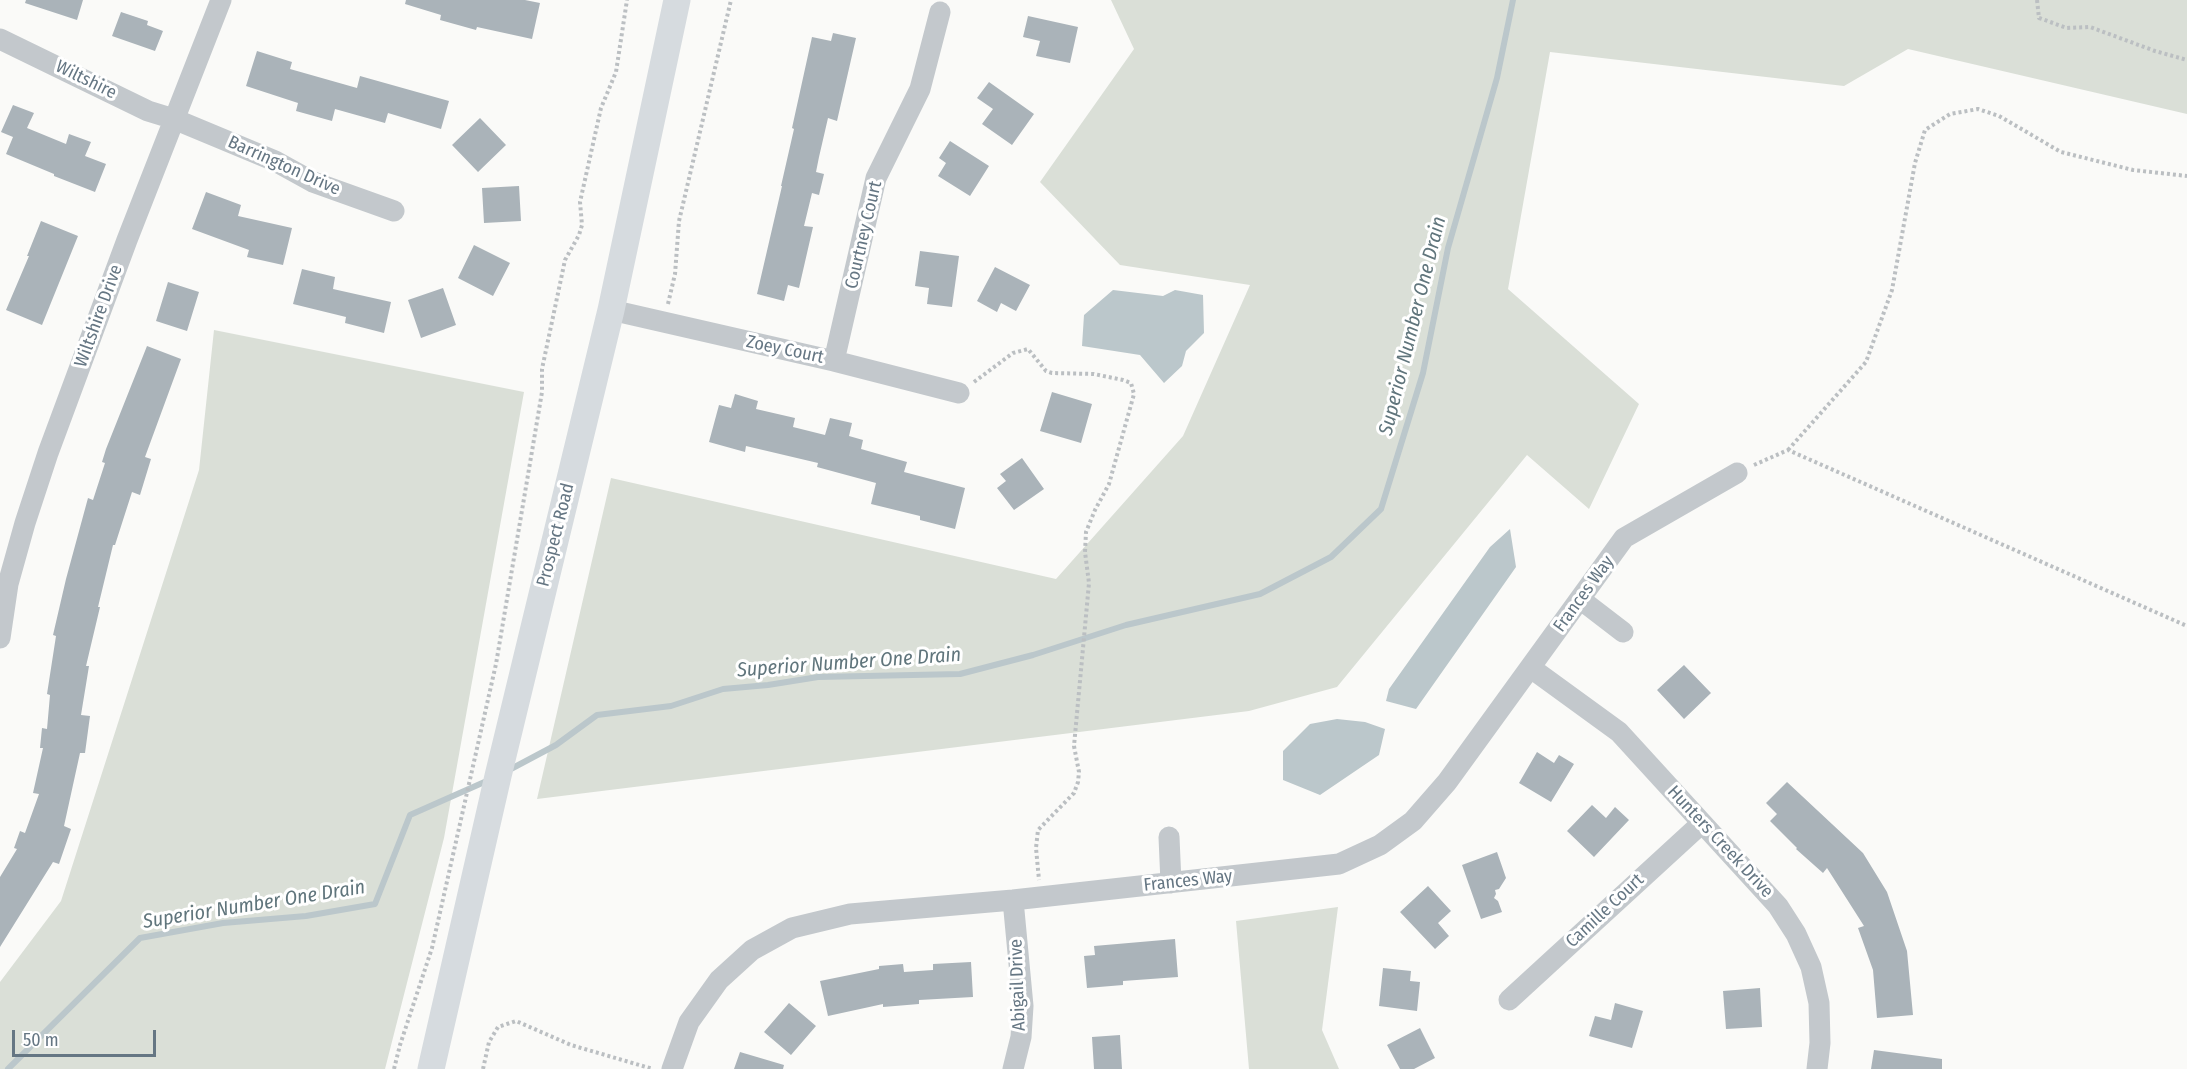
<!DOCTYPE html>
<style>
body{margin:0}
#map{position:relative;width:2187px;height:1069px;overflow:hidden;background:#fafaf8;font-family:"Fira Sans Condensed",sans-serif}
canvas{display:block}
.scale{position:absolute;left:12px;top:1030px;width:144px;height:27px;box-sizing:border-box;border:3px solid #657683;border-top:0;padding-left:8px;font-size:18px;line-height:21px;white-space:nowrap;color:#657683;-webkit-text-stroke:4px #fff;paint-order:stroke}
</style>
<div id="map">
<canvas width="2187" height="1069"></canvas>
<div class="scale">50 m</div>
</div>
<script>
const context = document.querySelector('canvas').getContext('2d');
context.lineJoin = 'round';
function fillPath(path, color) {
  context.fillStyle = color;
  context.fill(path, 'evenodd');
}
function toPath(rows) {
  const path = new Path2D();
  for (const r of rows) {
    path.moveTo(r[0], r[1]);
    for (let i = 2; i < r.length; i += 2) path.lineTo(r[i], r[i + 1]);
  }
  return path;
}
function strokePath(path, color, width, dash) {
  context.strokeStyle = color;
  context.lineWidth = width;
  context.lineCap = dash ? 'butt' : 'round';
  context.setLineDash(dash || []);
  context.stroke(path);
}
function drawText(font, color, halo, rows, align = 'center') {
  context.font = font + ' "Fira Sans Condensed",sans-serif';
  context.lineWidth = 6;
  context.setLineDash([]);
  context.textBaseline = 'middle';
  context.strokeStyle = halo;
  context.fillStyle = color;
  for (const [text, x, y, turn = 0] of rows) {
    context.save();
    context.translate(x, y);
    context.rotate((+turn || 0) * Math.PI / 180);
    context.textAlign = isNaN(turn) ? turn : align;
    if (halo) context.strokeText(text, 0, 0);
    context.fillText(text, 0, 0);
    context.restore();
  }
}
fillPath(toPath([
 [1111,0,2187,0,2187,114,1908,49,1844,86,1550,52,1508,289,1639,404,1589,509,1527,455,1337,687,1249,711,537,799,611,478,1056,579,1183,436,1250,285,1120,265,1040,182,1134,49],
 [214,330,524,392,444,838,385,1069,0,1069,0,982,61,901,199,470],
 [1338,907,1322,1030,1339,1069,1249,1069,1236,921]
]), '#dadfd7');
fillPath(toPath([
 [1113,290,1163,296,1175,290,1203,295,1204,333,1186,351,1182,366,1164,383,1140,355,1082,346,1084,315],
 [1510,529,1516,567,1416,709,1386,701,1389,689,1490,547],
 [1337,719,1365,722,1385,729,1379,755,1320,795,1283,780,1283,751,1310,724]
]), '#bbc7cb');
strokePath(toPath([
 [509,770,556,745,597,715,671,706,723,689,768,685,818,677,960,674,1033,655,1126,625,1260,594,1331,557,1381,509,1423,373,1448,248,1497,78,1513,0],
 [8,1069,140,938,223,923,306,916,375,904,410,815,489,780]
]), '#bbc7cb', 6);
fillPath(toPath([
 [26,0,83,0,77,20,25,3],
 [406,0,525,0,540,3,532,39,477,27,476,30,440,20,441,15,405,4],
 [121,12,148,21,147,25,163,31,155,51,112,36],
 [1028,16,1078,27,1070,63,1036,56,1040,41,1023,37],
 [833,33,856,38,837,121,828,118,819,157,816,172,824,174,819,195,812,193,804,226,813,227,799,288,788,285,784,301,757,294,782,186,781,186,794,129,792,128,812,37,831,41],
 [257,51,292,62,290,69,357,88,360,76,449,101,441,129,388,113,385,123,335,109,332,121,296,111,298,103,246,86],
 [989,82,1034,114,1012,145,982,124,993,109,977,98],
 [13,105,34,113,27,128,66,144,69,134,91,142,85,156,106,164,95,192,54,176,54,174,6,154,13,137,1,132],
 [480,118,506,145,478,172,452,145],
 [950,141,989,166,970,196,938,176,946,163,939,158],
 [519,186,521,221,484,223,482,188],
 [206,192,241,205,238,216,292,228,283,265,247,257,249,250,192,229],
 [41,221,78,236,42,325,6,310,29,256,27,256],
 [474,245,510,263,493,296,458,278],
 [920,251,959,256,952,307,927,304,929,288,915,286],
 [995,267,1030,285,1016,311,1001,303,997,312,977,301],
 [302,269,335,277,333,289,391,302,384,333,345,323,346,317,293,304],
 [168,282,199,292,187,331,156,321],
 [443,288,456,325,421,338,408,300],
 [147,346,181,359,145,457,151,459,140,495,132,492,115,545,113,545,98,607,100,607,86,666,89,666,81,715,90,716,85,753,80,753,64,826,71,829,59,864,53,862,0,947,0,877,17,849,14,848,20,831,25,833,39,794,33,793,43,748,40,748,42,728,47,729,50,695,47,694,56,636,53,635,66,579,88,498,93,500,105,463,102,462,106,449],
 [1052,392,1092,404,1081,443,1040,431],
 [735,394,758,401,756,409,795,418,793,427,825,435,830,418,852,423,849,436,863,440,861,449,907,462,904,472,965,488,955,529,920,520,920,516,871,504,876,483,817,467,818,463,746,446,745,452,709,442,719,405,731,408],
 [1022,458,1044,489,1014,510,997,488,1006,481,1000,474],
 [1684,665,1711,693,1684,719,1657,690],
 [1537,752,1554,763,1559,755,1574,764,1551,802,1519,783],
 [1787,782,1863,853,1887,892,1907,951,1913,1015,1877,1018,1873,970,1858,928,1864,926,1827,868,1823,873,1796,849,1797,848,1770,821,1777,814,1766,803],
 [1592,805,1606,818,1615,807,1629,820,1594,857,1567,831],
 [1497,852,1506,878,1499,889,1495,890,1496,894,1494,898,1498,901,1502,912,1481,919,1462,865],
 [1428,886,1451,911,1438,923,1449,936,1435,949,1400,912],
 [1175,939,1178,977,1123,981,1123,985,1087,988,1084,956,1095,955,1094,946],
 [971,962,973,997,919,1000,919,1004,883,1007,883,1004,828,1016,820,981,879,969,879,966,903,964,904,972,933,970,933,964],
 [1383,968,1411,971,1410,981,1420,982,1417,1011,1379,1006],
 [1760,988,1762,1027,1726,1029,1723,991],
 [789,1003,816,1026,791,1055,764,1032],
 [1615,1003,1643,1011,1632,1048,1589,1036,1595,1016,1611,1020],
 [1420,1028,1435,1058,1414,1069,1400,1069,1387,1045],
 [1120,1035,1122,1069,1094,1069,1092,1037],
 [1874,1050,1942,1059,1942,1069,1871,1069],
 [740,1052,784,1065,783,1069,734,1069]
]), '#aab3b9');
strokePath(toPath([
 [2037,0,2039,18,2067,28,2090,27,2155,51,2187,60],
 [668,304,675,274,679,221,731,0],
 [974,382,1013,353,1028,349,1046,371,1052,373,1094,374,1123,380,1131,383,1134,394,1109,484,1095,510,1086,532,1085,552,1089,583,1074,746,1079,772,1078,782,1074,793,1038,830,1036,848,1039,880],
 [1788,450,1866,362,1892,290,1915,163,1925,130,1950,114,1978,109,1999,116,2061,152,2133,170,2187,176],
 [1754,465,1788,450,2187,626],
 [394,1069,400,1045,432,948,496,664,542,392,542,369,565,260,579,235,582,225,580,202,601,108,616,72,627,0],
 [483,1069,489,1042,498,1027,516,1021,571,1045,653,1069]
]), '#bbbfc2', 4, [3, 3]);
strokePath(toPath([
 [0,39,148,111,174,119,275,161,313,182,394,211],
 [611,310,834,361,959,393],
 [834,361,876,178,920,89,940,12],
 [1580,599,1623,632],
 [0,638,8,584,25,523,48,453,127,240,221,0],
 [1531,668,1619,732,1778,906,1796,934,1811,967,1819,1003,1820,1043,1817,1069],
 [1169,837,1171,883],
 [1013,900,1023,1006,1021,1037,1013,1069],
 [1509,1000,1702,823],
 [672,1069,689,1022,719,980,752,950,792,928,850,914,1013,900,1339,864,1380,845,1413,821,1447,782,1624,538,1737,473]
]), '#c3c8cc', 21);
strokePath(toPath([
 [431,1069,498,776,611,310,677,0]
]), '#d6dbdf', 27);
drawText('18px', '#657683', '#fff', [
 ["Wiltshire",86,80,26],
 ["Barrington Drive",284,166,24],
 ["Courtney Court",864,235,-77],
 ["Wiltshire Drive",99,316,-70],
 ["Zoey Court",785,350,12],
 ["Prospect Road",556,535,-76],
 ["Frances Way",1584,594,-54],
 ["Hunters Creek Drive",1720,842,47],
 ["Frances Way",1188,881,-6],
 ["Camille Court",1605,911,-43],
 ["Abigail Drive",1018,985,-92]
]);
drawText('italic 20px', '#60757c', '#fff', [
 ["Superior Number One Drain",1413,326,-76],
 ["Superior Number One Drain",849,663,-4],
 ["Superior Number One Drain",254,905,-9]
]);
</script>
